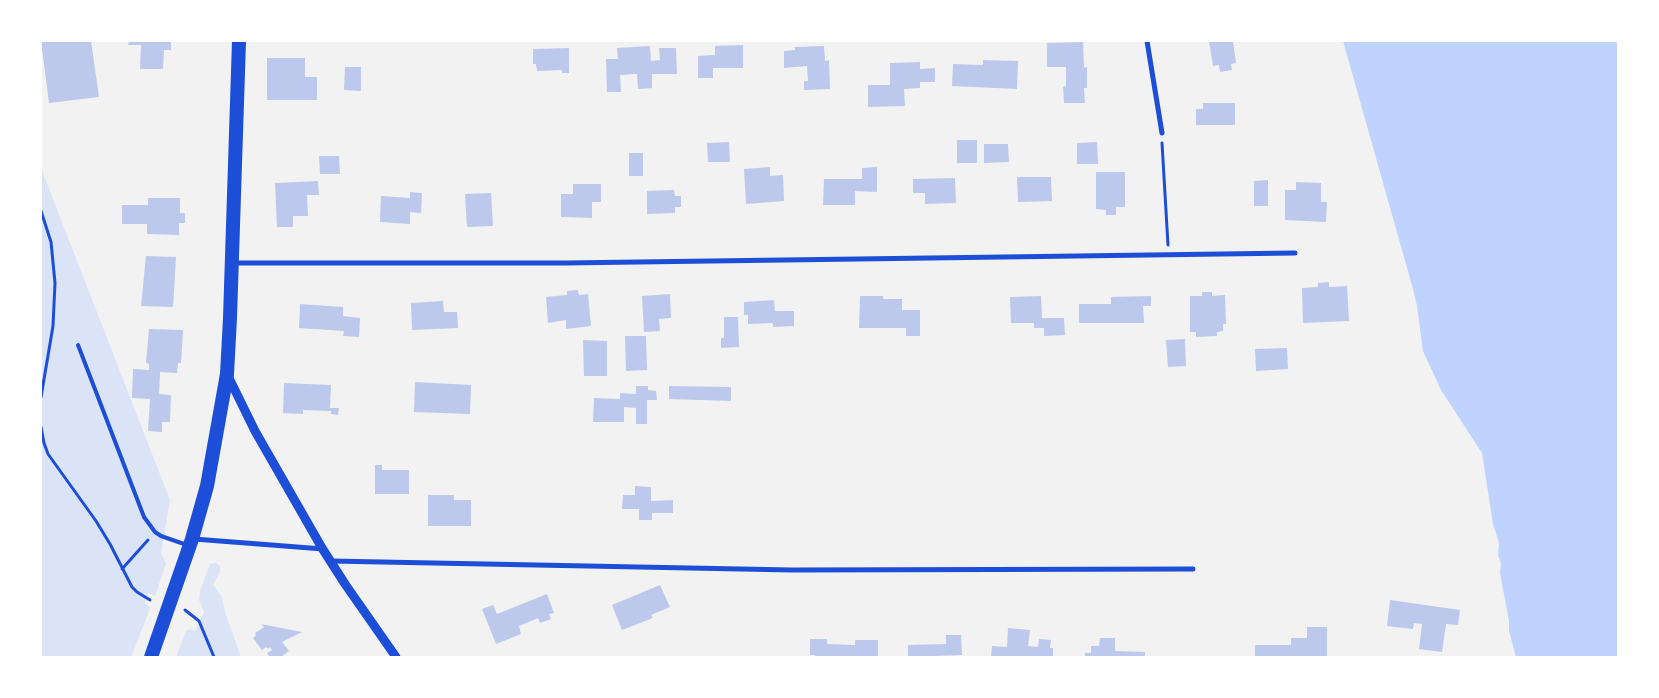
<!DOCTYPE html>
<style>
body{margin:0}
#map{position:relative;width:1659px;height:698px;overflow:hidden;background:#f2f2f2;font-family:Figtree,sans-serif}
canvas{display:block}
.frame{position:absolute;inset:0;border:42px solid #fff;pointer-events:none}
</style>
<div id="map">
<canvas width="1659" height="698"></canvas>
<div class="frame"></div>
</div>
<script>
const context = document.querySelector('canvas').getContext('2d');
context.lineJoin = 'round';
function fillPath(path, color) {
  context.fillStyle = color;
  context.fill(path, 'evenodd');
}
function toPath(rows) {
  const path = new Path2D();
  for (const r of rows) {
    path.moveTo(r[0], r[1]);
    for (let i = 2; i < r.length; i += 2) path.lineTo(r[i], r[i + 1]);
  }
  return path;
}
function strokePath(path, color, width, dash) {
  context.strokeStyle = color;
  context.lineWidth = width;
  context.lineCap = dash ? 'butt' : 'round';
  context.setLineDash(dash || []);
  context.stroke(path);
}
fillPath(toPath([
 [41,168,170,500,161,553,166,563,155,596,148,593,145,603,149,606,150,609,131,657,41,657],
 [216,563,220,566,220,572,213,585,222,597,225,612,241,657,176,657,186,631,189,629,195,631,204,612,199,600,200,591,210,564]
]), '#dbe4f7');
fillPath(toPath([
 [1343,41,1618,41,1618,657,1516,657,1509,631,1509,621,1500,573,1501,563,1498,555,1499,543,1493,524,1482,453,1441,390,1423,351,1417,306,1413,289]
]), '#bfd3fe');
fillPath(toPath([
 [41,41,91,41,99,97,49,103],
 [129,41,171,41,171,50,164,50,163,69,140,69,141,45,128,45],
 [1209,41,1233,41,1236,63,1231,64,1232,70,1220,72,1219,65,1213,66],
 [1083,42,1084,68,1087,67,1087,88,1084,88,1085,103,1064,103,1063,87,1066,86,1066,67,1047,67,1047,43],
 [743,45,743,68,713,68,713,78,698,78,698,56,715,55,715,46],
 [650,46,651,61,660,60,659,48,676,48,677,74,652,74,652,88,638,89,637,74,620,75,621,92,607,92,606,59,618,59,617,48],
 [824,46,825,61,829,60,830,89,804,90,804,81,808,81,807,66,784,68,784,51,795,50,795,47],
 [569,48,569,73,562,73,562,70,537,71,536,64,533,64,533,49],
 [267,58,305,58,305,77,317,77,317,100,267,100],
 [983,60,1018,61,1017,89,952,86,953,64,983,65],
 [920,62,920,69,935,68,935,82,920,82,920,88,904,89,905,106,868,107,868,85,890,85,890,63],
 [345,67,361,67,361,91,344,90],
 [1203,103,1235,103,1235,125,1196,125,1196,109,1203,109],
 [957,140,977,140,977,163,957,163],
 [729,142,730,162,708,162,707,143],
 [1097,142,1098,164,1077,164,1077,143],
 [984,144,1008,144,1009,162,984,163],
 [629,153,643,153,643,176,629,176],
 [319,156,339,156,340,174,320,174],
 [770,167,770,176,783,175,784,201,746,204,744,169],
 [877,167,877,192,855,191,855,205,823,205,824,179,862,179,862,168],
 [1096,172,1125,172,1125,207,1116,207,1116,215,1106,215,1106,210,1096,209],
 [1017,177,1051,177,1052,201,1018,202],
 [955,178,956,203,925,204,925,193,913,193,913,179],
 [1268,180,1268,206,1254,206,1254,181],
 [318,181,319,195,307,195,308,216,293,216,293,227,277,227,275,183],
 [1296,182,1321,183,1321,202,1327,202,1326,222,1285,220,1285,190,1296,190],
 [573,184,601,184,601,202,592,202,592,218,561,217,561,194,573,194],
 [674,190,675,196,681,196,681,207,675,207,675,213,647,214,647,191],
 [410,192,422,193,421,213,410,212,410,224,380,222,381,196,410,198],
 [491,193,493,226,467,227,465,194],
 [148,198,180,198,180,213,185,213,185,223,179,223,179,235,147,234,147,224,122,224,122,205,148,205],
 [146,256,176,257,173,307,141,306],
 [1329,282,1329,287,1347,286,1349,321,1303,323,1302,288,1318,287,1318,283],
 [578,290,579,295,588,294,591,326,566,329,566,320,548,323,546,297,567,295,567,291],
 [1202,292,1212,292,1212,296,1225,295,1226,324,1223,324,1223,331,1217,332,1217,336,1196,337,1196,332,1190,332,1190,296,1202,296],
 [670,294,671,318,659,319,660,331,644,332,642,296],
 [860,296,883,296,883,299,902,299,902,310,920,310,920,336,906,336,906,328,859,328],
 [1041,296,1042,318,1064,318,1065,335,1044,336,1044,328,1034,328,1034,323,1011,323,1010,297],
 [1151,296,1151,306,1143,306,1144,323,1079,323,1079,304,1111,304,1111,297],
 [774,300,775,311,794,311,794,326,773,327,773,323,748,324,748,315,744,315,744,302],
 [443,301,444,312,457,312,458,328,412,330,411,303],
 [300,304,343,307,343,316,360,318,359,337,343,336,344,331,299,328],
 [724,317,738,317,739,347,721,348,721,338,724,338],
 [149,329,183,330,181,363,178,363,177,373,160,372,159,394,171,395,170,422,162,422,162,432,148,431,150,399,132,398,133,369,149,370,149,364,146,363],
 [625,336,646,336,647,370,626,371],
 [1185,339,1186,366,1168,367,1166,340],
 [583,340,607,341,607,376,584,376],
 [1287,348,1288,369,1256,371,1255,349],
 [415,382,471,385,470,414,414,412],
 [284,383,331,385,330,408,339,408,338,415,331,414,331,411,303,410,303,414,283,413],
 [636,386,648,386,648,390,656,391,657,400,647,400,647,424,636,424,636,408,624,407,624,422,593,422,594,398,620,399,620,393,636,394],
 [669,386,731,387,731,401,669,399],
 [375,465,382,465,382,470,409,470,409,494,375,494],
 [635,486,651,487,651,501,673,500,673,513,652,513,652,520,639,520,639,509,622,509,623,495,635,495],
 [428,495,454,495,454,500,471,500,471,526,428,526],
 [660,585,670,607,651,615,653,618,622,630,612,605],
 [547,594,554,613,549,614,551,619,540,623,538,618,519,626,521,634,496,644,482,609,493,605,497,614],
 [1390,600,1460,610,1458,625,1446,624,1442,652,1419,649,1422,624,1414,623,1413,629,1387,626],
 [261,624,302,632,282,642,289,651,281,657,270,657,267,653,272,650,270,647,268,649,266,647,262,650,253,638,256,635,255,633,264,627],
 [1307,627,1327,627,1327,657,1255,657,1255,645,1291,645,1291,638,1307,638],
 [1008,628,1030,630,1028,646,1038,647,1039,639,1051,640,1050,648,1053,648,1053,657,991,657,992,646,1007,647],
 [946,635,961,635,962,655,908,657,908,645,946,644],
 [1100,638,1115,638,1115,651,1145,652,1145,657,1085,657,1085,653,1091,653,1091,646,1099,646],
 [810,639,827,639,827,644,855,645,855,640,878,640,878,657,815,657,815,655,810,655]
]), '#bdc9ec');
strokePath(toPath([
 [1162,143,1168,245],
 [41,211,51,242,55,283,53,326,41,397],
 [41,427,44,443,48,454,96,521,110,544,132,587,137,592,150,600],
 [122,569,148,540],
 [185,610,199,621,214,657]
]), '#1d4ed8', 3);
strokePath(toPath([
 [78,345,144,517,155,532,161,536,187,545]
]), '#1d4ed8', 4);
strokePath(toPath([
 [1147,41,1162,133],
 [233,263,565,263,1295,253],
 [194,539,323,549],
 [331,561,792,570,1193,569]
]), '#1d4ed8', 5);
strokePath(toPath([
 [227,374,255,431,322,548,345,584,396,657]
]), '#1d4ed8', 9);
strokePath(toPath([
 [151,657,192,539,207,486,227,374,230,318,239,41]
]), '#1d4ed8', 14);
</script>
